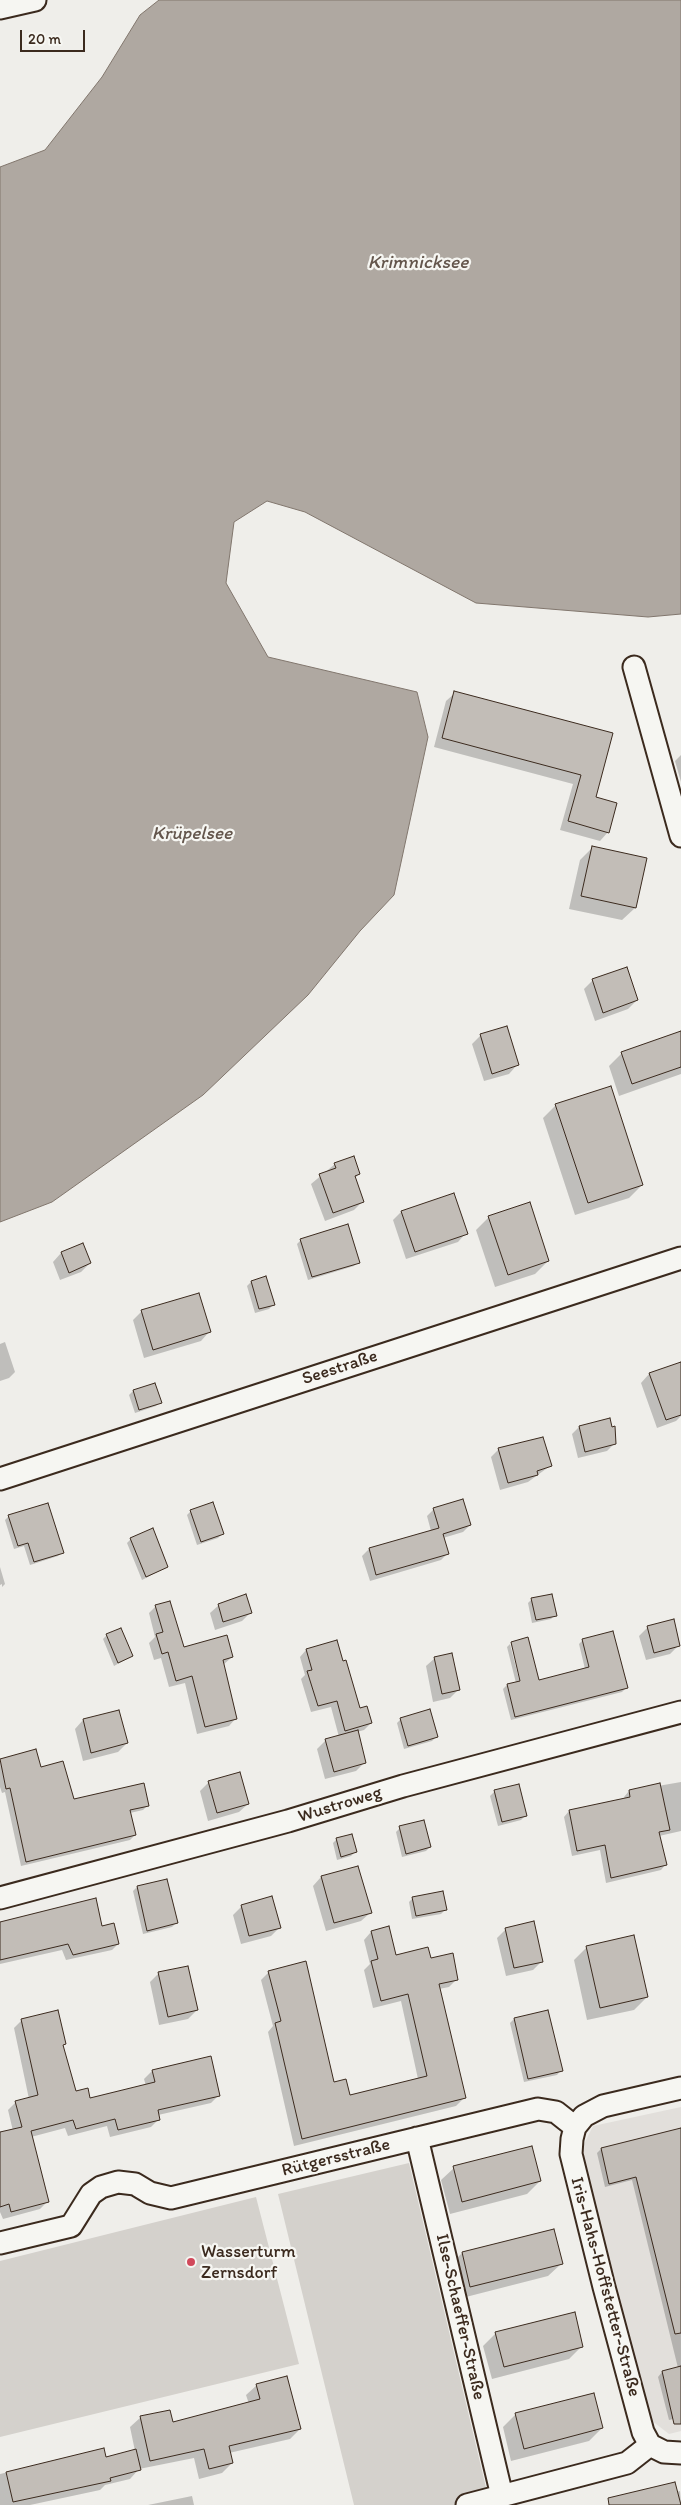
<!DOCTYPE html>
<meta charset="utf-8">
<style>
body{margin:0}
#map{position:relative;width:681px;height:2505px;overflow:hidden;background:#efeeea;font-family:Itim,sans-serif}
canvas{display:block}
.scale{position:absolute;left:20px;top:30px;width:65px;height:22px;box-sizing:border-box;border:2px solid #3b2a1e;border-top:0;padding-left:6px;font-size:15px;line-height:18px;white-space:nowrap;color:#3b2a1e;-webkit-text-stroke:4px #f6f6f2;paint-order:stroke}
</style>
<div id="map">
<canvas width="681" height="2505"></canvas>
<div class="scale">20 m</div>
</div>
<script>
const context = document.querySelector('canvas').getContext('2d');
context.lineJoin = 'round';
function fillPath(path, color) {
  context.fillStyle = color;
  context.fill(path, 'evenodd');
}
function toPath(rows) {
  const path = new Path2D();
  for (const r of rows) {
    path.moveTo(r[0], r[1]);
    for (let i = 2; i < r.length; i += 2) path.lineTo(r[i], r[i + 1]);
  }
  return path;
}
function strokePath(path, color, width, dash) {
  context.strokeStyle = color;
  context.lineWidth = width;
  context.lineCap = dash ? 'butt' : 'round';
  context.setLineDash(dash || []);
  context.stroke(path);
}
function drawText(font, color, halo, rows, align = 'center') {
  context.font = font + ' Itim,sans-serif';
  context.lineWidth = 4.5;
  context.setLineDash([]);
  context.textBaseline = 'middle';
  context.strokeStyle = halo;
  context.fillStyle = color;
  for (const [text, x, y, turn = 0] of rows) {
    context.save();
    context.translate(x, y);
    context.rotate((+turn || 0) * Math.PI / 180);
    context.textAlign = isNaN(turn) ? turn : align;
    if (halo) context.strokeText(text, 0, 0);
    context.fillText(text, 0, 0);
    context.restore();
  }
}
fillPath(toPath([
 [681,2107,681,2431,669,2434,647,2417,580,2152,593,2126]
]), '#e2dfdb');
fillPath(toPath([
 [409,2163,488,2496,454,2505,354,2505,278,2194],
 [256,2197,299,2364,0,2437,0,2261]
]), '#d4d1cc');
const water = toPath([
 [159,0,681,0,681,614,648,617,476,603,305,512,267,501,234,522,226,583,268,657,417,692,428,737,394,895,360,931,308,995,203,1095,52,1202,0,1222,0,167,45,150,102,77,140,15,159,0]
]);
fillPath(water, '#afa8a1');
strokePath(water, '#81766d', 1);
fillPath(toPath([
 [455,693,611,734,594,798,608,832,600,841,560,830,573,784,434,747,446,701],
 [681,755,681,782,675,761],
 [593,847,635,908,622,920,569,909,580,860],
 [626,969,637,1000,628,1009,595,1021,584,989,592,981],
 [681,1033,681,1074,619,1096,609,1066,622,1053],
 [481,1035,517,1065,509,1074,484,1081,472,1044],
 [556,1105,642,1185,629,1198,575,1215,543,1118],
 [335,1164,359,1174,354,1179,362,1202,354,1210,325,1221,311,1184],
 [401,1212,466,1233,458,1242,406,1259,393,1220],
 [489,1217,548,1261,535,1274,495,1287,476,1230],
 [301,1240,358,1262,354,1266,308,1280,297,1244],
 [82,1245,90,1263,81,1272,60,1280,53,1262,61,1253],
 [251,1282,273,1305,269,1309,255,1313,247,1286],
 [142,1311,209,1332,201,1341,144,1358,133,1320],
 [5,1342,15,1372,9,1378,0,1381,0,1344],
 [649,1374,681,1378,681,1416,676,1421,657,1428,641,1383],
 [133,1391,160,1402,156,1406,135,1413,129,1395],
 [579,1427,615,1443,607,1451,578,1458,572,1434],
 [499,1449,550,1466,528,1482,500,1490,491,1457],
 [434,1509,470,1525,463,1532,443,1538,448,1553,441,1560,370,1581,362,1556,369,1549,431,1531,427,1516],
 [191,1511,222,1534,218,1538,197,1545,187,1515],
 [9,1516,62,1552,58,1556,30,1565,24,1546,14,1549,5,1520],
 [131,1539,167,1567,142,1580,127,1543],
 [0,1567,5,1584,2,1587,2,1584,0,1585],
 [532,1599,555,1615,551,1619,532,1623,528,1603],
 [219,1605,251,1612,242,1621,215,1630,210,1613],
 [156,1606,183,1649,232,1657,223,1665,236,1718,229,1726,197,1734,185,1683,169,1687,161,1658,154,1660,149,1643,155,1637,149,1613],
 [648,1627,679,1645,670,1654,646,1660,639,1636],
 [612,1633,626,1688,622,1692,511,1720,503,1689,507,1685,516,1683,507,1647,510,1644,521,1687,523,1686,511,1643,527,1639,538,1682,585,1669,579,1644,583,1640],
 [107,1635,132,1656,114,1666,103,1639],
 [306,1650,371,1723,364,1730,357,1732,365,1762,356,1771,325,1779,317,1749,326,1740,339,1737,331,1707,311,1712,301,1679,305,1675,300,1657],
 [435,1658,459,1689,450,1698,433,1702,426,1666],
 [118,1711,127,1743,118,1752,83,1761,75,1729,83,1720],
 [401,1719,436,1737,432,1741,404,1749,397,1723],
 [35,1751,40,1769,74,1801,148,1805,143,1810,130,1813,135,1835,130,1840,21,1866,5,1792,2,1793,0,1787,0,1760],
 [209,1782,248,1804,239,1812,208,1821,200,1791],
 [681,1782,681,1831,659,1836,666,1864,661,1870,606,1883,600,1850,572,1856,564,1817,569,1811,625,1799,624,1797,629,1791],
 [495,1791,525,1816,521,1820,498,1826,490,1796],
 [400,1828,430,1847,426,1851,402,1857,396,1832],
 [337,1839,355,1852,351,1856,337,1860,333,1843],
 [321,1877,370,1913,361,1921,326,1931,313,1886],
 [166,1880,176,1923,172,1927,143,1934,133,1891,137,1887],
 [413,1898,445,1910,441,1914,412,1919,409,1902],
 [242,1906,280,1927,271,1936,241,1944,233,1915],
 [0,1923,101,1927,118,1944,112,1950,66,1960,62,1950,0,1964],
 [506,1929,542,1961,533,1970,506,1976,497,1938],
 [371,1932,395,1956,430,1959,457,1979,449,1987,439,1989,464,2098,456,2106,294,2146,268,2032,273,2026,261,1980,269,1972,333,2083,349,2096,418,2079,401,2001,373,2008,364,1970,370,1964,364,1940],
 [587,1947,647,1997,634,2010,587,2020,574,1960],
 [159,1973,197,2010,188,2019,159,2025,150,1982],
 [547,2011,561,2070,557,2075,524,2082,510,2023,514,2019],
 [22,2020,62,2046,75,2093,89,2099,146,2086,144,2079,152,2071,210,2058,219,2095,211,2103,158,2115,159,2119,151,2127,110,2137,107,2126,68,2136,65,2128,31,2137,48,2201,40,2209,3,2219,0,2212,0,2134,13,2131,8,2110,16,2102,29,2099,14,2028],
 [681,2129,681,2417,669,2420,658,2377,662,2372,678,2368,632,2180,605,2187,597,2153,601,2149],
 [454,2168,540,2181,527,2194,450,2214,441,2180],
 [553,2230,561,2264,548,2276,458,2299,449,2266,462,2253],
 [496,2333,582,2346,569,2359,492,2379,483,2346],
 [257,2385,300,2429,290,2439,229,2453,232,2463,222,2473,199,2479,194,2458,139,2469,130,2479,105,2485,100,2490,30,2505,0,2505,0,2474,103,2450,105,2459,135,2451,130,2427,141,2417,172,2423,249,2404,246,2395],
 [516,2414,602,2428,589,2441,511,2461,503,2427],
 [680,2491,681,2505,627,2505,676,2492],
 [192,2496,194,2505,148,2505]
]), '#0003');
const building = toPath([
 [454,691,613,733,596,797,617,803,609,833,568,821,581,775,442,738,454,691],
 [592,846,647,858,636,908,581,896,592,846],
 [627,967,638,1000,603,1013,592,979,627,967],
 [507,1026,519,1065,492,1074,480,1034,507,1026],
 [681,1031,681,1067,632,1084,621,1052,681,1031],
 [611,1086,643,1185,588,1203,555,1104,611,1086],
 [354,1156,360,1174,355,1176,364,1202,333,1213,319,1174,336,1168,334,1163,354,1156],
 [454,1193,468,1234,415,1252,401,1211,454,1193],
 [530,1202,549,1261,508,1275,488,1216,530,1202],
 [348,1224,360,1263,312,1277,300,1239,348,1224],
 [83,1243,91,1263,69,1273,61,1252,83,1243],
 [266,1276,275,1305,259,1309,251,1281,266,1276],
 [199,1293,211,1332,153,1350,141,1310,199,1293],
 [681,1362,681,1415,666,1420,649,1373,681,1362],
 [155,1383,162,1403,139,1410,133,1390,155,1383],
 [610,1418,612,1427,615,1426,616,1444,585,1452,579,1426,610,1418],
 [543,1437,552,1466,537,1471,538,1475,508,1483,498,1448,543,1437],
 [463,1499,471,1525,443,1534,449,1554,376,1575,369,1548,439,1528,433,1508,463,1499],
 [213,1502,224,1534,201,1542,190,1510,213,1502],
 [48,1503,64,1553,34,1562,28,1543,18,1546,8,1515,48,1503],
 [153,1528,168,1567,146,1577,130,1538,153,1528],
 [246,1594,252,1613,223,1622,218,1604,246,1594],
 [552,1594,557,1616,536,1620,531,1598,552,1594],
 [170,1601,184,1647,227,1635,233,1657,223,1660,237,1719,205,1727,192,1676,176,1681,168,1652,162,1654,156,1634,163,1632,155,1605,170,1601],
 [674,1619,680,1646,654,1653,647,1626,674,1619],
 [121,1628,133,1656,118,1663,106,1634,121,1628],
 [613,1631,628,1688,515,1717,507,1684,520,1681,511,1642,528,1637,539,1680,589,1667,582,1639,613,1631],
 [337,1640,343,1661,346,1660,360,1708,367,1706,372,1723,345,1731,337,1701,318,1706,307,1671,312,1670,306,1649,337,1640],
 [452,1653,460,1690,442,1694,434,1657,452,1653],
 [430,1709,438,1737,408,1746,400,1718,430,1709],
 [119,1710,128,1743,91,1753,83,1719,119,1710],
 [358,1730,366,1763,334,1772,325,1739,358,1730],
 [36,1749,41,1767,63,1761,74,1799,144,1783,149,1806,130,1810,136,1835,26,1862,10,1788,6,1789,0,1759,36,1749],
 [240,1772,249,1804,217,1813,208,1781,240,1772],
 [660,1783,670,1830,659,1832,667,1865,611,1878,605,1845,577,1851,569,1810,630,1797,629,1790,660,1783],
 [519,1784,527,1816,502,1822,494,1790,519,1784],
 [424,1820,431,1847,406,1854,399,1826,424,1820],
 [352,1834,357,1852,341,1857,336,1838,352,1834],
 [358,1866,372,1913,334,1923,321,1876,358,1866],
 [167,1879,178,1923,147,1931,137,1886,167,1879],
 [443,1891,447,1910,416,1916,412,1897,443,1891],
 [272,1896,281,1928,249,1936,241,1905,272,1896],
 [96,1898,102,1926,114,1923,119,1944,73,1955,68,1944,0,1960,0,1922,96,1898],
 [534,1921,543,1962,514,1968,505,1928,534,1921],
 [389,1926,396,1955,428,1947,431,1958,453,1953,458,1980,439,1984,466,2098,302,2139,275,2023,281,2021,268,1971,306,1961,334,2082,346,2079,350,2095,427,2076,408,1994,381,2001,371,1961,378,1959,371,1931,389,1926],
 [634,1935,648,1997,600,2008,586,1946,634,1935],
 [188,1966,198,2010,168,2017,158,1972,188,1966],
 [58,2010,66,2044,63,2045,76,2091,88,2088,90,2098,155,2082,152,2070,211,2056,220,2096,158,2110,160,2120,118,2130,115,2119,76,2129,73,2120,31,2131,49,2202,11,2212,9,2204,0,2207,0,2132,22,2127,15,2101,38,2095,21,2019,58,2010],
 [548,2010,563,2071,528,2079,514,2018,548,2010],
 [681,2128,681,2333,675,2334,636,2177,609,2184,601,2148,681,2128],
 [532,2146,541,2181,462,2202,453,2166,532,2146],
 [554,2229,563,2264,470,2287,462,2252,554,2229],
 [575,2312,583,2347,504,2367,495,2332,575,2312],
 [681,2366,681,2424,674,2424,662,2371,681,2366],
 [287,2376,301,2429,229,2446,233,2463,209,2469,204,2449,150,2461,140,2416,170,2410,173,2422,260,2399,256,2384,287,2376],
 [594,2393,603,2428,524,2449,515,2413,594,2393],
 [104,2448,106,2457,136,2449,141,2470,110,2478,111,2481,13,2502,6,2472,104,2448],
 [675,2482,681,2505,609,2505,608,2498,675,2482]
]);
fillPath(building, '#c2bdb7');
strokePath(building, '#3b2a1e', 1);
const street = toPath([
 [0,8,35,0],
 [634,667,681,836],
 [0,1479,681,1258],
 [0,1898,288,1821,403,1786,681,1712],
 [417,2138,502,2496],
 [0,2243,71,2226,91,2194,101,2187,118,2182,135,2184,150,2193,171,2198,538,2109,556,2112,575,2127],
 [650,2445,643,2432,604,2287,571,2154,572,2139,575,2127,584,2116,603,2106,681,2088],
 [650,2445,664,2452,681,2453],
 [467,2505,627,2463,650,2445]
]);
strokePath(street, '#3b2a1e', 25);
strokePath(street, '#f6f6f2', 21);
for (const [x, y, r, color] of [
 [191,2262,5,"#d1495b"]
]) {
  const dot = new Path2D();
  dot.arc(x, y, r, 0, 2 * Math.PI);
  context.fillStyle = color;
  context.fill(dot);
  strokePath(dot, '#f6f6f2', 2);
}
drawText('18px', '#3b2a1e', '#f6f6f2', [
 ["Seestraße",340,1368,-18],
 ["Wustroweg",340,1805,-17],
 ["Rütgersstraße",336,2158,-14],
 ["Iris-Hahs-Hoffstetter-Straße",605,2287,75],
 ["Ilse-Schaeffer-Straße",460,2317,77]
]);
drawText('18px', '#3b2a1e', '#f6f6f2', [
 ["Wasserturm",201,2252],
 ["Zernsdorf",201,2273]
], 'left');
drawText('italic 19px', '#64564c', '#f6f6f2', [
 ["Krimnicksee",418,263],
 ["Krüpelsee",192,834]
]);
</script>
